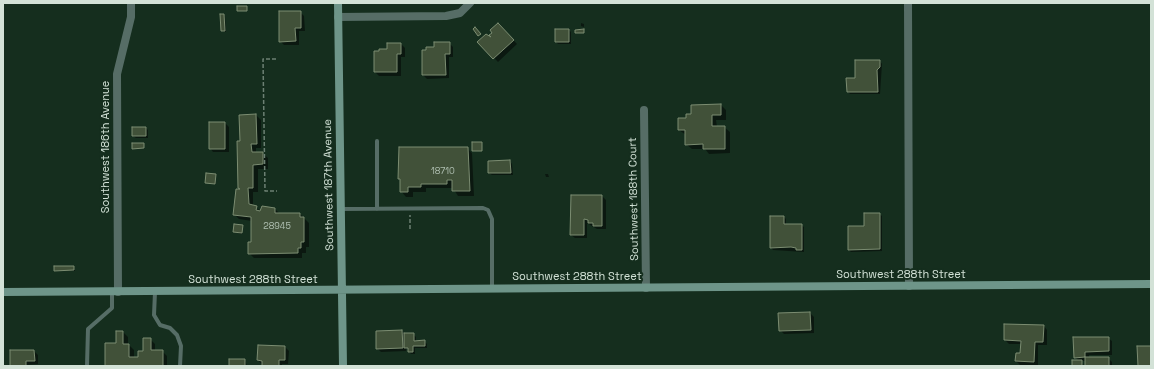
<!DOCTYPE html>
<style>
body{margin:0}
#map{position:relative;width:1154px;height:369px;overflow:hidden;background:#152e1e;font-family:"Space Grotesk",sans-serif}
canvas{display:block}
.frame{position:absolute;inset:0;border:4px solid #d3e2d7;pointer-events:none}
</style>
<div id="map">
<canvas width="1154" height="369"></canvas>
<div class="frame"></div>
</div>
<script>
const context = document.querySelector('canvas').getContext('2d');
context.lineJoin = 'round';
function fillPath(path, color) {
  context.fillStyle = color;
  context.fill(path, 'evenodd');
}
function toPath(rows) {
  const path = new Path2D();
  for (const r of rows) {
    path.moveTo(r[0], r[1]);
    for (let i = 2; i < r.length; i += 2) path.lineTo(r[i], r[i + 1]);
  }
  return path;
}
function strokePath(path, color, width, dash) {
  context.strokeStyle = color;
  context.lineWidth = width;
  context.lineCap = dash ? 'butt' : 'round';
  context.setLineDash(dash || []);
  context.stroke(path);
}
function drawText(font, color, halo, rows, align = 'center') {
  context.font = font + ' "Space Grotesk",sans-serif';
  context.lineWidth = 4;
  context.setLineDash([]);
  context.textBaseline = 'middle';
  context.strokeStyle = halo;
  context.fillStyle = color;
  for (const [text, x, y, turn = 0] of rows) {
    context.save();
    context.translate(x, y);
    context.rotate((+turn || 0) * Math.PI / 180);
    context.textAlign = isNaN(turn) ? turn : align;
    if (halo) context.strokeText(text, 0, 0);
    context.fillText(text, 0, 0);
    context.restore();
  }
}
fillPath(toPath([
 [82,3,101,3,83,4],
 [300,12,304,16,305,31,299,31,299,45,284,45,280,41],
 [221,15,225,16,226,32,222,31],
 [581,23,584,24,584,27,581,26],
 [498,24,517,44,498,62,479,42,493,42],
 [556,30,569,30,571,32,571,44,558,44,556,42],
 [449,43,453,47,453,57,449,57,449,78,427,79,423,75,435,48],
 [388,44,401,44,405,48,405,57,401,57,401,76,379,76,375,72,388,50],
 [880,61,882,64,880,94,850,94,848,92,856,79],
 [721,105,726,110,726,120,716,120,717,127,724,127,730,132,730,153,709,154,705,149,692,149,686,144,686,135,679,130,679,119,687,119],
 [256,115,261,120,261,148,256,148,256,153,262,153,268,158,268,169,258,169,258,192,253,192,253,206,261,211,275,209,280,214,300,214,309,223,309,247,306,247,306,253,302,253,302,258,254,258,249,253,252,243,252,221,239,219,234,214,242,190,241,142],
 [225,123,229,127,229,152,213,152,210,148],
 [146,128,148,130,148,138,136,138,133,136],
 [467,148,472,153,474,196,458,196,453,188,426,188,426,192,413,192,413,197,406,197,401,191,401,181,399,179],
 [510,161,512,164,513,175,492,175,489,173],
 [545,174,548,174,549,177,546,177],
 [216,175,216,184,207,183],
 [602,196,606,200,606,229,597,229,587,223,587,238,575,238,571,235],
 [879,214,882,216,882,251,851,252,848,249],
 [771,217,784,217,786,219,786,225,801,225,804,227,804,252,773,250,771,247],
 [242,226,242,234,234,232],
 [74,267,75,271,55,270],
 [810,313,814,317,814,333,784,334,780,330,779,314],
 [1044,326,1047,330,1047,345,1038,345,1038,365,1020,365,1016,361,1021,354,1022,344,1009,344,1005,340],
 [402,331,405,334,413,334,416,337,416,342,425,342,427,344,427,348,415,348,415,354,411,354,406,348,406,351,381,352,377,348],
 [123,332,128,337,128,344,134,350,134,358,139,358,150,339,155,344,155,351,162,351,167,356,167,366,106,366],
 [1108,338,1112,341,1112,355,1089,355,1089,358,1108,358,1112,362,1112,366,1086,366,1086,361,1081,361,1084,366,1073,366,1079,361,1075,357],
 [285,347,289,351,288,364,282,364,282,366,263,366,258,360],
 [34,351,38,355,38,364,11,366],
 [245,360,247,366,230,366]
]), '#0007');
const building = toPath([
 [237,6,247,6,247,11,237,11,237,6],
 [279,11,301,11,301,28,295,28,296,41,279,42,279,11],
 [220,14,224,14,225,31,221,31,220,14],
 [498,23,514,40,493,59,477,42,486,34,491,37,489,35,492,33,490,30,498,23],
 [475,27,481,34,478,36,473,29,475,27],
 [555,29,569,29,569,42,555,42,555,29],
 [584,29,584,33,575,33,575,30,584,29],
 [434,42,450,42,450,54,445,54,446,75,422,75,422,50,426,50,426,47,434,47,434,42],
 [387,43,401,43,401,54,397,54,397,72,374,72,374,51,379,51,379,49,387,49,387,43],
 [855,60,880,60,880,67,877,70,878,92,847,92,846,78,855,78,855,60],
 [721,104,721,115,712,115,712,126,725,126,725,149,703,149,703,144,685,145,685,130,678,130,678,118,686,118,686,114,691,114,691,105,721,104],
 [256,114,257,144,251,144,252,152,263,152,263,164,253,165,253,188,248,188,249,204,257,206,256,210,260,211,262,206,275,208,275,213,300,213,300,217,304,217,304,242,301,242,301,248,298,248,298,253,248,254,248,242,251,242,251,217,233,215,236,189,240,189,238,188,237,141,240,141,239,115,256,114],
 [209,122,225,122,225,149,209,149,209,122],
 [132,127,146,127,146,136,132,136,132,127],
 [472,142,482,142,482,151,472,151,472,142],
 [132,143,144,143,144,148,132,149,132,143],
 [399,147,468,147,470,191,452,191,452,180,447,180,447,184,421,184,421,187,408,187,408,192,400,192,400,179,398,179,399,147],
 [510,160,511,173,488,173,488,161,510,160],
 [206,173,216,174,215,184,205,183,206,173],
 [571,195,602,195,602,226,593,226,593,223,588,223,588,220,584,219,584,235,570,235,571,195],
 [864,213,880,213,880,249,848,250,848,226,864,226,864,213],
 [770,216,784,216,784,224,802,224,802,250,796,250,796,248,791,247,770,248,770,216],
 [234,224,243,225,242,233,233,232,234,224],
 [54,266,74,266,74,270,54,271,54,266],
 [810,312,811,330,779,331,778,313,810,312],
 [1004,324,1044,325,1043,342,1035,342,1034,362,1015,361,1016,353,1020,353,1021,341,1004,340,1004,324],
 [402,330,403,348,376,349,376,331,402,330],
 [116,331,123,331,123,344,129,344,129,357,138,357,138,351,143,351,143,338,151,338,151,350,163,350,163,366,105,366,105,343,116,343,116,331],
 [404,333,414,333,414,341,425,340,425,346,413,346,413,352,408,352,408,348,404,348,404,333],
 [1073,337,1109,337,1109,351,1085,352,1085,357,1074,358,1073,337],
 [258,345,285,346,285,360,279,360,279,366,262,366,262,361,257,360,258,345],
 [1137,346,1151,346,1151,366,1138,366,1137,346],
 [10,350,34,350,35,361,26,361,26,366,4,366,10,366,10,350],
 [1085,357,1109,357,1109,366,1085,366,1085,357],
 [229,359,245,359,245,366,229,366,229,359],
 [1072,360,1082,360,1082,366,1072,366,1072,360]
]);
fillPath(building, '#415139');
strokePath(building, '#7c8d72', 1);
strokePath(toPath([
 [276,59,263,59,265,191,277,191],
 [410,229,410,215]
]), '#6c8073', 1.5, [4, 2]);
strokePath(toPath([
 [340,209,483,208,488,210,492,219,492,288],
 [377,209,377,141],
 [155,292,154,315,160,325,170,328,177,335,181,346,180,366],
 [87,366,88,329,112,308,112,292]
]), '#566d66', 4);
strokePath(toPath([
 [908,3,909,286],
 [338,17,446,16,460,13,470,3],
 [644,110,646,288],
 [118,292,117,74,131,17,131,3]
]), '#566d66', 8);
strokePath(toPath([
 [338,3,343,366],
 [3,292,1151,284]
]), '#6e9589', 8);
drawText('9px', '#aebeb0', null, [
 ["18710",443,172],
 ["28945",277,227]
]);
drawText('11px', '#d3e2d7', '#152e1e', [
 ["Southwest 186th Avenue",106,147,-90],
 ["Southwest 187th Avenue",329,185,-91],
 ["Southwest 188th Court",634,199,-91],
 ["Southwest 288th Street",901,275],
 ["Southwest 288th Street",577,277],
 ["Southwest 288th Street",253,280]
]);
</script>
